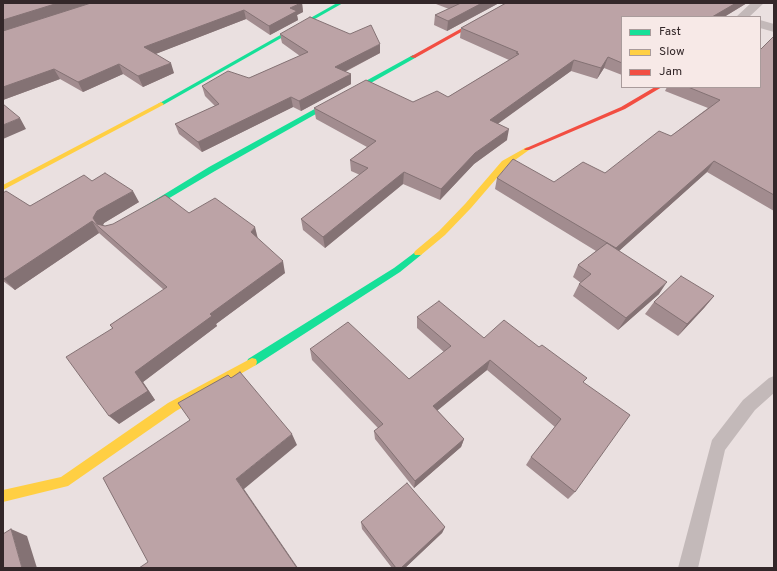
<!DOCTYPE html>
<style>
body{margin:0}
#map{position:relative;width:777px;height:571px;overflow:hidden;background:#eae0e0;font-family:Overpass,sans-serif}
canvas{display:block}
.frame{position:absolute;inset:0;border:4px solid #332729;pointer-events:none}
.legend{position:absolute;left:621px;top:16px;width:140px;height:72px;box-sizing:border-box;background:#f7e9e7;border:1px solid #a99b9b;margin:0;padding:5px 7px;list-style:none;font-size:12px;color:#332729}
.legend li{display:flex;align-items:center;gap:8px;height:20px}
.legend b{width:20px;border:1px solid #a99b9b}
</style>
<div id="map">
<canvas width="777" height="571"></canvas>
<div class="frame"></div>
<ul class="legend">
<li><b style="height:5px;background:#16e098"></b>Fast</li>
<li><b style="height:5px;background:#ffcf43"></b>Slow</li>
<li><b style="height:5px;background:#f24e42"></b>Jam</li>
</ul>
</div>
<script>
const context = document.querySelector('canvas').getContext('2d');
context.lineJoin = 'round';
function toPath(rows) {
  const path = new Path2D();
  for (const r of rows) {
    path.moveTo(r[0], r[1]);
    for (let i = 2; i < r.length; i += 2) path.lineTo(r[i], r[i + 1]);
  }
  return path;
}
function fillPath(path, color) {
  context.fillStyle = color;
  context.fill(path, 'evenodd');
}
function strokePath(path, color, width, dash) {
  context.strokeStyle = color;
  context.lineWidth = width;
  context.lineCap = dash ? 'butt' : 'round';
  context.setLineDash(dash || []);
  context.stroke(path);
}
fillPath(toPath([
 [774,376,774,393,755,410,725,450,698,568,678,568,712,440,743,400,769,378,774,376]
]), '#c3b9b9');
fillPath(toPath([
 [751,3,764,3,749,17,736,17,751,3],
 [760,20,774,24,774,32,760,28,760,20]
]), '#c3b9b9');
fillPath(toPath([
 [337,3,343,3,163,105,158,104,337,3],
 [413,55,416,57,415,58,215,171,144,213,141,214,137,211,209,167,413,55],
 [418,250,422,253,421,255,400,272,256,365,252,366,248,365,247,362,248,359,394,268,418,250]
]), '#16e098');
fillPath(toPath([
 [161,102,164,104,163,105,3,190,3,185,161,102],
 [527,147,529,148,529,150,508,165,471,208,445,235,421,255,415,255,414,253,415,251,439,231,465,204,502,161,527,147],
 [252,358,256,359,257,362,256,365,176,411,68,486,3,502,3,490,61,477,168,403,252,358]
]), '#ffcf43');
fillPath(toPath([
 [507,3,513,3,415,58,410,57,507,3],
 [655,87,662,87,625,109,529,150,525,150,524,149,621,107,655,87]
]), '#f24e42');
fillPath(toPath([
 [3,3,302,3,303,12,297,15,298,20,270,35,246,19,155,54,174,73,143,87,123,74,83,92,60,79,3,100],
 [436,3,499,3,447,31,434,25,435,15,449,9,436,4],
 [506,3,747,3,724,17,622,17,622,75,604,68,597,79,571,71,498,123,507,140,474,164,440,200,403,184,325,248,303,230,301,219,360,175,351,171,350,160,367,147,316,119,314,108,413,102,448,97,509,60,460,38,461,28],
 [280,34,380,53,345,72,351,84,301,111,293,107,202,152,179,134,175,124,215,106,205,96,202,86,249,78,300,56,282,43],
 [774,37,774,211,707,172,619,251,659,294,618,330,573,296,579,284,581,283,573,277,578,265,596,251,495,189,497,178,554,182,605,173,671,136,708,108,665,91,667,87,760,87],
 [92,181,139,202,104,223,103,225,105,226,189,213,258,239,285,273,216,324,217,326,143,382,155,400,119,424,112,328,110,325,164,290,99,233,15,290,3,281,3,193,30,206],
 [714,296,704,308,678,336,645,314,654,302],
 [417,317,484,338,584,383,575,492,568,499,526,465,531,457,555,427,487,370,437,410,464,439,461,447,414,488,375,439,374,431,378,428,312,360,310,349,409,379,444,352,417,328],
 [361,522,445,527,442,533,405,568,392,568,362,529]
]), '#a28c8f');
fillPath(toPath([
 [58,3,91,3,3,31,3,20],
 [302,3,303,12,297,15,298,20,270,35,269,26,290,8],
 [482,3,499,3,447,31,448,21],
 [736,3,747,3,724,17,712,17],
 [244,10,246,19,148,57,144,47],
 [380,44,380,53,336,76,335,67],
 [608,57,604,68,597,79,601,68],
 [574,60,571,71,488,131,490,120],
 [171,63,174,73,143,87,138,76],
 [119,64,123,74,83,92,78,82],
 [54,69,60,79,3,100,3,87],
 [351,74,351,84,301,111,299,101],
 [291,97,293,107,202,152,198,142],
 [20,118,26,129,3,139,3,125],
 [509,129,507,140,474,164,440,200,441,189,475,153],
 [714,161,707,172,610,259,616,248],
 [404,172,403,184,325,248,323,237],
 [133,191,139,202,104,223,101,229,93,218,97,211],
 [92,221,99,233,15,290,4,279],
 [255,227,258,239,254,243,251,232],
 [283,261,285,273,216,324,217,326,143,382,155,400,119,424,109,416,135,372,210,314],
 [667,282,659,294,618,330,626,318],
 [714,296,704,308,678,336,687,324],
 [490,360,487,370,432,415,433,406],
 [292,434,297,445,244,489,298,568,297,568,236,479],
 [464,439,461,447,414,488,415,481],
 [445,527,442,533,405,568,401,568],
 [11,529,27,536,37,568,22,568]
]), '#847274');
const building = toPath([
 [3,3,58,3,3,20,3,3],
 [91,3,301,3,290,8,297,11,269,26,244,10,144,47,171,63,138,76,119,64,78,82,54,69,3,87,3,31,91,3],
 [461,3,482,3,448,21,435,15,461,3],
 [506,3,736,3,712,17,622,17,622,63,608,57,601,68,574,60,490,120,509,129,475,153,441,189,404,172,323,237,301,219,368,168,350,160,376,141,314,108,366,80,413,102,437,91,448,97,519,54,516,53,518,52,461,28,506,3],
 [310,17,350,34,371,25,380,44,335,67,351,74,299,101,291,97,198,142,175,124,219,104,202,86,228,71,249,78,308,52,280,34,310,17],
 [774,36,774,142,773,143,774,143,774,195,714,161,616,248,497,178,513,159,554,182,583,162,605,173,659,131,671,136,720,100,688,87,760,87,760,50,774,36],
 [3,104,20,118,3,125,3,104],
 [105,173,133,191,97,211,93,218,97,224,105,226,113,224,165,195,189,213,215,198,255,227,251,232,283,261,210,314,212,316,135,372,148,391,109,416,66,357,113,328,110,325,167,287,92,221,4,279,3,277,3,193,6,191,30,206,84,175,92,181,105,173],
 [607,243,667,282,626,318,579,284,591,274,578,265,607,243],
 [681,276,714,296,687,324,654,302,681,276],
 [439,301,484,338,504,320,539,347,542,345,587,378,583,382,630,415,575,492,531,457,561,419,490,360,433,406,464,439,415,481,374,431,383,424,310,349,348,322,409,379,451,346,417,317,439,301],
 [240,372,292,434,236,479,297,568,139,568,148,562,103,478,190,420,178,403,228,375,231,378,240,372],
 [407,483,445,527,401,568,396,568,361,522,407,483],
 [11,529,22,568,3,568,3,534,11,529]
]);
fillPath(building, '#bca3a6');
strokePath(building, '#847274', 1);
</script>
